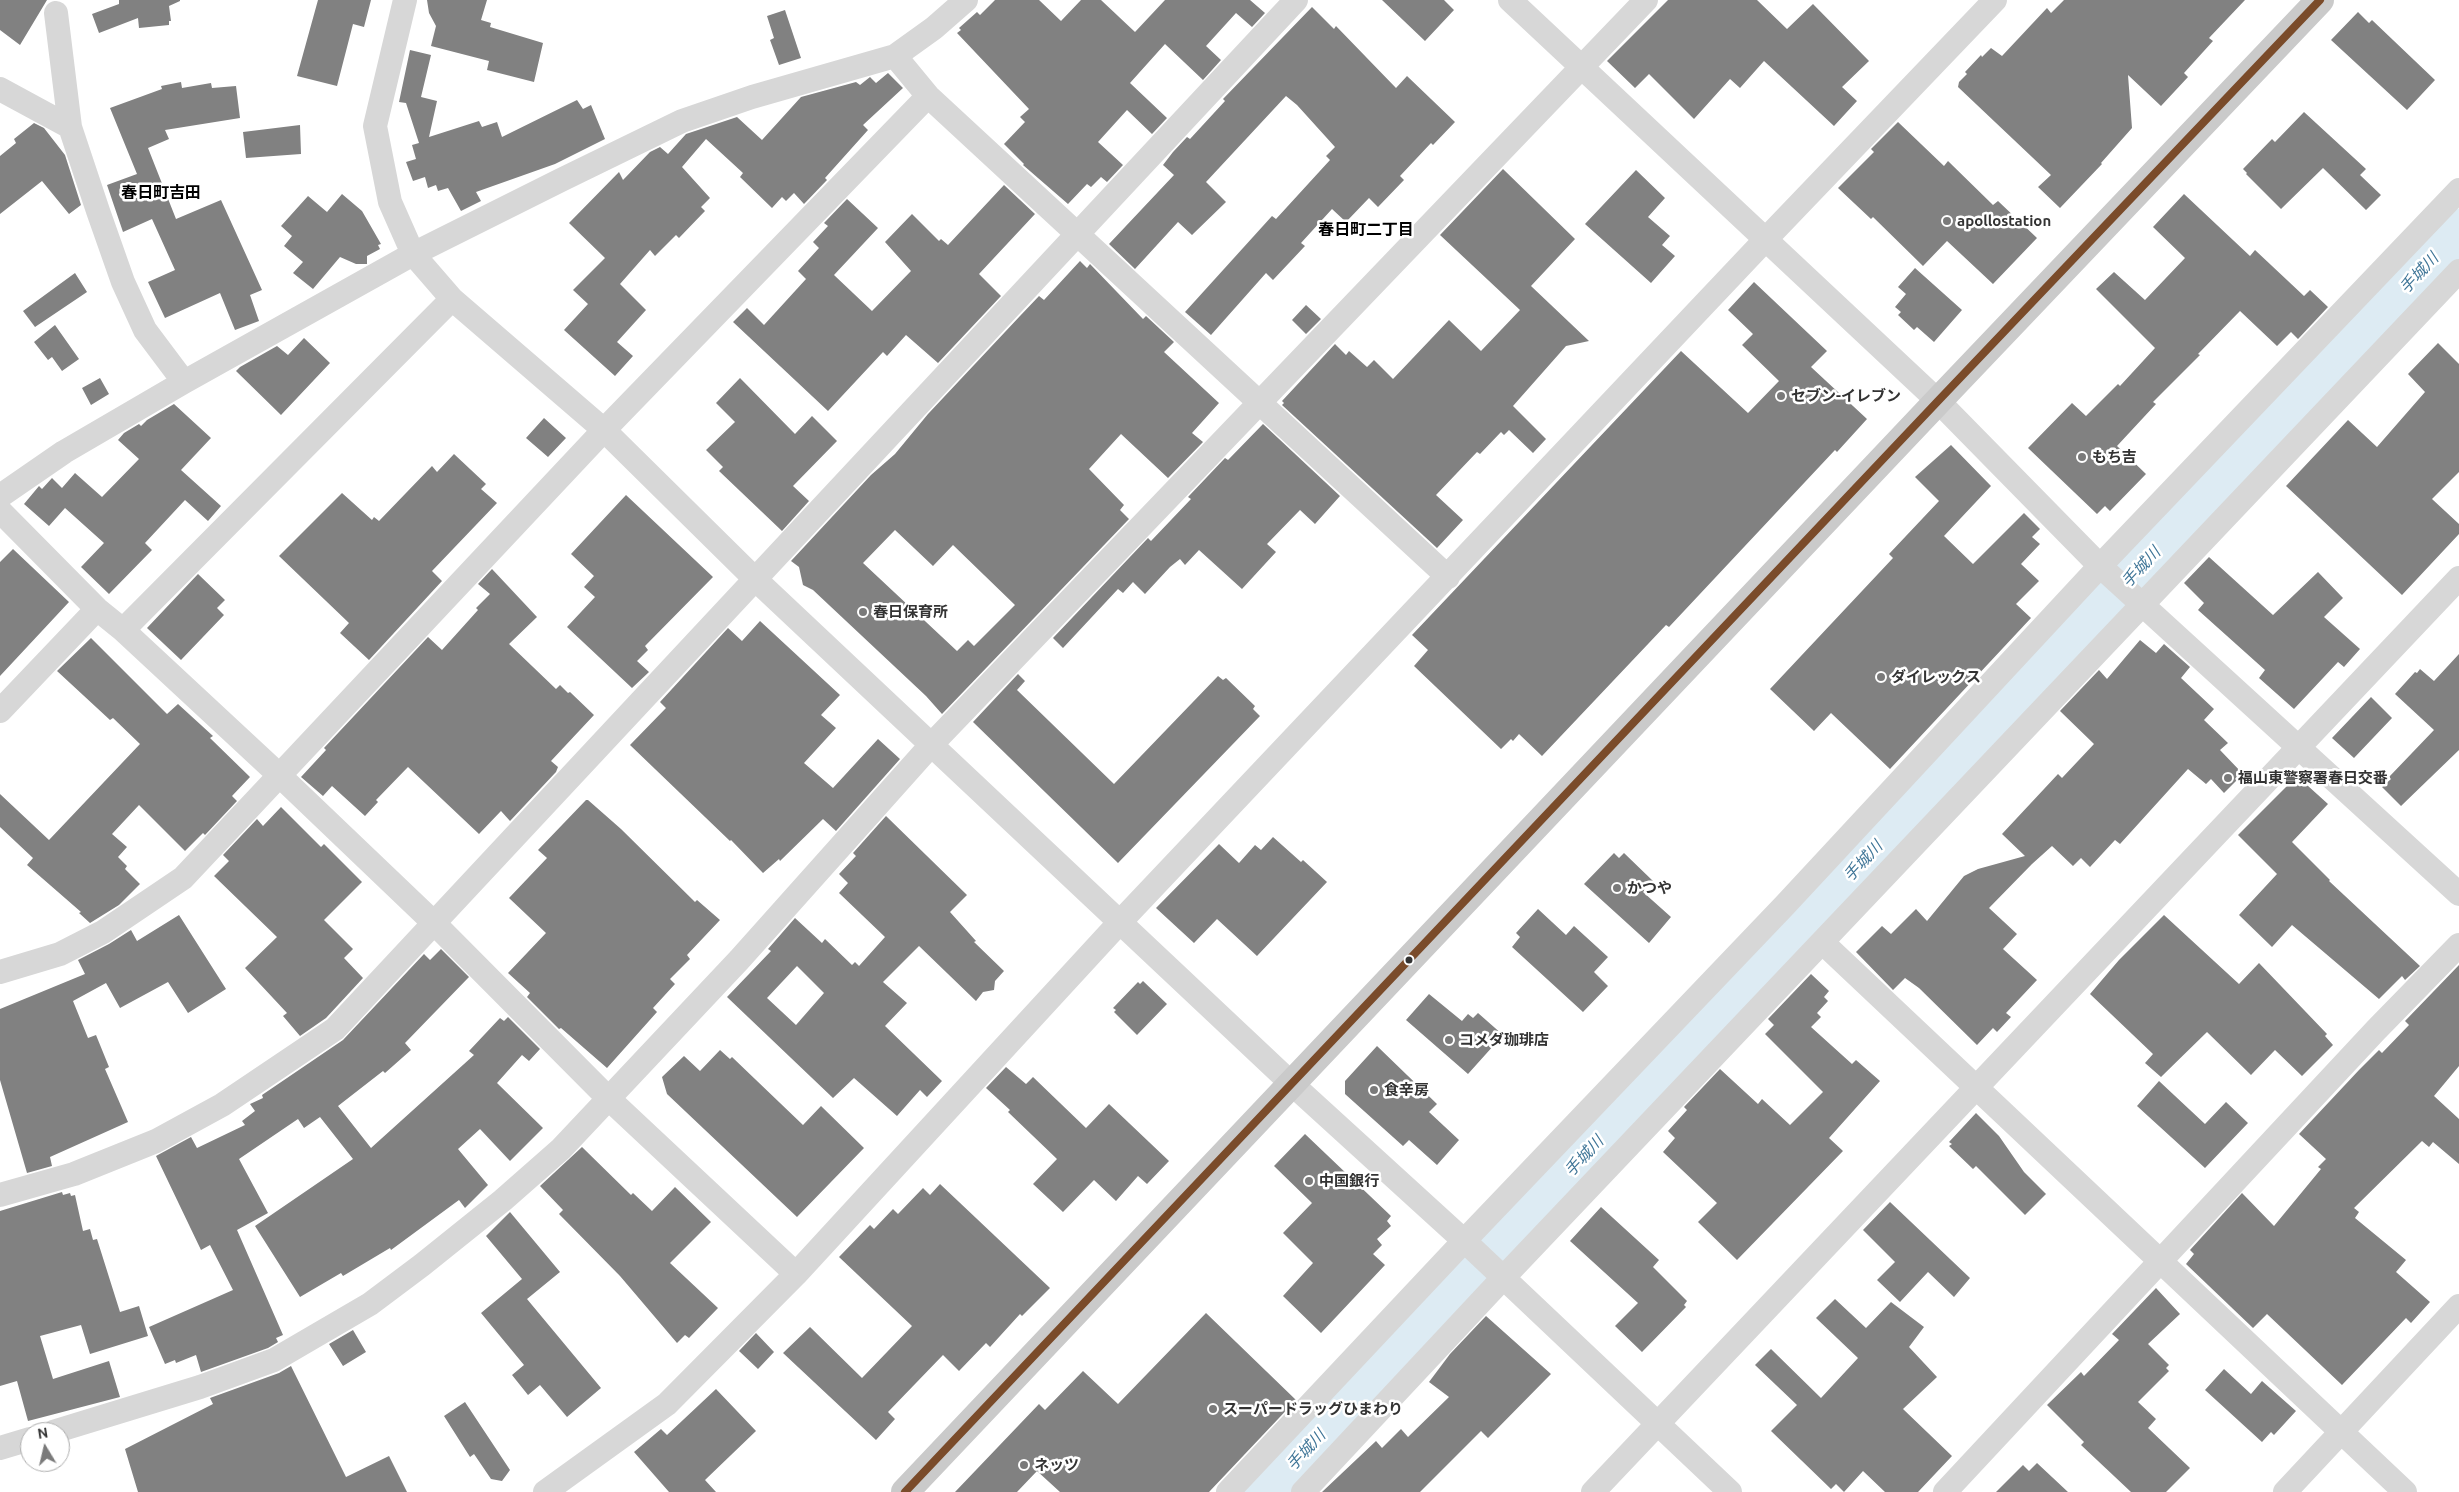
<!DOCTYPE html>
<meta charset="utf-8">
<style>
body{margin:0}
#map{position:relative;width:2459px;height:1492px;overflow:hidden;background:#fff;font-family:Ubuntu,sans-serif}
canvas{display:block}
.north{position:absolute;left:20px;top:1422px;width:50px;height:50px;box-sizing:border-box;background:#fff;border:1px solid #adadad;border-radius:50%;rotate:351deg;font-size:14px;font-weight:700;line-height:20px;text-align:center;color:#333}
.north::after{content:'';display:block;margin:auto;width:18px;height:22px;background:#7a7a7a;clip-path:polygon(50% 0,100% 100%,50% 72%,0 100%)}
</style>
<div id="map">
<canvas width="2459" height="1492"></canvas>
<div class="north">N</div>
</div>
<script>
const context = document.querySelector('canvas').getContext('2d');
context.lineJoin = 'round';
function toPath(rows) {
  const path = new Path2D();
  for (const r of rows) {
    path.moveTo(r[0], r[1]);
    for (let i = 2; i < r.length; i += 2) path.lineTo(r[i], r[i + 1]);
  }
  return path;
}
function strokePath(path, color, width, dash) {
  context.strokeStyle = color;
  context.lineWidth = width;
  context.lineCap = dash ? 'butt' : 'round';
  context.setLineDash(dash || []);
  context.stroke(path);
}
function fillPath(path, color) {
  context.fillStyle = color;
  context.fill(path, 'evenodd');
}
function drawText(font, color, halo, rows, align = 'center') {
  context.font = font + ' Ubuntu,"Noto Sans JP",sans-serif';
  context.lineWidth = 5;
  context.setLineDash([]);
  context.textBaseline = 'middle';
  context.strokeStyle = halo;
  context.fillStyle = color;
  for (const [text, x, y, turn = 0] of rows) {
    context.save();
    context.translate(x, y);
    context.rotate((+turn || 0) * Math.PI / 180);
    context.textAlign = isNaN(turn) ? turn : align;
    if (halo) context.strokeText(text, 0, 0);
    context.fillText(text, 0, 0);
    context.restore();
  }
}
strokePath(toPath([
 [1266,1492,2304,392,2459,231]
]), '#ddebf3', 45);
fillPath(toPath([
 [0,0,47,0,20,45,0,30],
 [119,0,180,0,180,1,169,6,171,21,169,21,169,25,139,28,138,18,99,33,92,14,119,4],
 [318,0,371,0,364,27,353,24,337,86,297,76],
 [427,0,487,0,481,20,491,23,490,27,543,43,534,82,487,70,489,61,431,46,436,26,429,13],
 [995,0,1039,0,1061,21,1081,0,1101,0,1135,32,1165,0,1250,0,1265,13,1252,27,1236,13,1206,46,1221,60,1203,80,1165,44,1130,83,1167,118,1152,134,1127,110,1098,142,1123,165,1107,182,1101,177,1091,187,1087,184,1068,204,1023,165,1024,164,1004,144,1025,122,1020,117,1029,109,957,33,961,30,959,28,977,12,980,15],
 [1382,0,1444,0,1454,10,1425,41],
 [1668,0,1757,0,1787,29,1813,4,1869,61,1842,87,1857,101,1834,126,1764,61,1740,88,1730,79,1694,119,1649,74,1635,88,1607,61],
 [2064,0,2245,0,2209,38,2213,41,2184,73,2188,77,2161,106,2128,75,2132,128,2101,163,2102,164,2060,208,2038,187,2051,175,1958,87,1959,82,1967,74,1965,72,1981,55,1982,57,1991,48,2002,56,2047,8,2051,13],
 [1312,7,1334,29,1336,26,1396,88,1407,76,1455,122,1433,145,1431,143,1400,176,1404,180,1378,207,1369,198,1346,222,1332,209,1301,243,1305,246,1273,280,1266,273,1211,335,1185,312,1272,216,1276,219,1330,160,1326,156,1335,147,1297,105,1286,96,1206,182,1226,202,1192,235,1178,222,1135,269,1109,244,1174,175,1163,165,1173,152,1187,137,1190,139,1225,101,1223,99],
 [785,10,801,58,779,65,770,40,774,38,767,16],
 [2358,12,2369,23,2372,20,2435,80,2407,110,2331,40],
 [410,50,431,55,421,97,437,101,429,137,479,121,482,127,497,122,502,137,577,100,583,109,591,105,605,139,555,164,476,192,481,201,461,211,448,188,438,191,436,185,428,188,425,177,413,181,406,162,416,159,412,145,419,143,406,103,399,102],
 [888,73,903,88,863,125,868,130,825,178,827,180,804,204,794,193,786,201,782,197,772,208,740,177,743,173,706,139,682,167,710,198,701,207,705,211,679,238,676,235,655,256,650,250,620,284,646,310,617,342,633,356,615,376,564,330,588,304,573,290,605,258,569,223,619,172,623,180,650,152,660,147,668,154,686,134,737,117,762,140,801,97,856,82,860,85,870,77,876,83],
 [181,82,182,88,211,83,212,88,236,86,240,118,165,130,169,139,148,148,176,219,221,200,262,290,250,295,259,321,235,330,220,293,165,318,148,282,175,270,152,219,123,232,107,185,137,174,110,108,162,89,161,86],
 [2304,112,2366,169,2360,175,2381,195,2366,210,2323,168,2281,209,2246,174,2247,173,2243,169,2272,139,2275,142],
 [1898,122,1944,166,1948,161,1993,205,1998,201,2037,238,1993,284,1947,241,1923,266,1873,217,1871,219,1838,188,1874,152,1871,149],
 [34,123,44,128,65,155,81,205,69,214,42,181,0,214,0,156,16,143,14,139],
 [300,125,301,154,246,158,243,132],
 [1503,169,1575,239,1531,286,1589,341,1566,346,1513,406,1546,439,1533,453,1509,430,1504,435,1501,432,1480,454,1477,452,1436,495,1463,520,1437,548,1282,405,1284,403,1282,401,1335,344,1346,355,1349,351,1367,367,1374,360,1393,379,1449,320,1481,351,1520,310,1440,235],
 [1636,170,1665,198,1648,217,1670,236,1662,245,1675,256,1651,283,1585,224],
 [1004,185,1035,214,979,274,1001,296,938,363,906,335,887,356,883,352,828,411,733,322,747,308,764,325,806,279,798,271,819,248,813,242,828,226,824,223,847,199,878,228,834,275,872,311,911,271,885,242,912,214,939,241,941,239,948,245],
 [342,194,362,211,381,244,378,245,380,249,367,256,367,264,356,264,340,257,313,289,293,273,303,262,284,246,292,236,281,226,308,196,327,212],
 [2184,194,2250,256,2255,250,2304,296,2310,290,2328,307,2298,339,2291,332,2277,346,2240,311,2198,354,2200,355,2153,402,2156,404,2117,446,2146,474,2110,511,2105,506,2097,514,2028,448,2072,403,2086,416,2118,384,2120,386,2155,348,2096,289,2114,272,2145,300,2185,258,2153,227],
 [1080,261,1087,268,1090,264,1143,319,1146,316,1174,342,1164,352,1219,403,1192,433,1203,442,1168,478,1121,434,1089,469,1124,505,1120,510,1129,519,942,714,926,696,813,590,803,585,799,567,791,561,871,475,895,454,928,414,1020,316,1039,296,1044,300],
 [895,530,933,566,953,545,1015,605,974,646,968,640,957,651,863,563],
 [1915,268,1962,310,1934,342,1917,327,1914,330,1898,315,1901,312,1895,307,1906,294,1898,287],
 [75,273,87,292,35,327,23,311],
 [1754,282,1827,351,1811,367,1867,419,1837,452,1835,450,1669,627,1666,625,1542,756,1519,734,1513,741,1511,739,1501,749,1414,666,1428,650,1412,635,1681,351,1748,413,1779,381,1742,345,1753,334,1728,310],
 [1306,305,1321,319,1306,334,1292,320],
 [55,325,79,359,62,371,52,357,48,360,34,342],
 [304,338,330,363,281,415,236,371,240,367,277,346,288,355],
 [2438,343,2459,364,2459,472,2432,499,2459,524,2459,534,2402,595,2286,486,2348,420,2377,447,2425,392,2408,374],
 [100,378,109,394,91,405,82,388],
 [740,378,795,434,812,416,837,441,793,486,809,501,782,531,719,471,723,467,706,450,735,422,716,403],
 [174,404,211,438,181,470,221,506,208,521,185,500,145,543,152,550,109,594,81,567,104,543,65,508,49,526,24,504,39,486,42,489,52,478,62,488,75,473,102,497,139,459,118,440,124,433,139,424,141,426,147,420],
 [544,418,566,438,548,457,526,438],
 [1263,424,1340,496,1315,524,1300,510,1267,544,1276,552,1242,589,1199,550,1185,565,1180,559,1170,567,1145,594,1133,582,1123,593,1118,589,1063,648,1053,638,1148,538,1151,541,1191,499,1188,497,1225,458,1228,460],
 [1951,445,1991,486,1944,536,1973,564,2024,513,2040,529,2032,537,2040,544,2021,564,2039,581,2016,604,2031,618,1890,769,1831,713,1814,731,1770,689,1893,558,1889,554,1939,501,1915,477],
 [454,454,486,484,481,489,497,503,432,571,442,581,369,660,340,633,349,623,279,556,342,493,372,520,374,517,379,521,432,466,437,472],
 [626,495,713,577,645,646,648,650,637,661,649,672,632,688,567,627,595,597,584,587,594,576,571,554],
 [13,549,69,602,0,676,0,562],
 [2209,557,2273,615,2318,572,2343,598,2324,617,2360,649,2344,667,2338,662,2294,709,2259,678,2265,670,2198,610,2204,603,2184,583],
 [492,569,537,617,509,644,556,689,560,685,568,693,570,692,594,715,551,761,558,767,556,772,510,821,501,811,479,834,408,767,376,800,378,802,365,816,332,786,323,796,301,777,326,750,324,748,428,637,442,650,478,610,476,608,490,594,478,584],
 [198,574,225,600,217,608,224,615,181,660,147,628],
 [760,621,840,695,821,715,836,728,804,763,833,788,878,739,900,759,836,831,823,819,780,861,779,859,763,873,731,840,730,841,630,745,666,708,660,702,728,628,742,641],
 [91,638,167,714,178,704,213,736,210,738,250,777,232,796,237,801,205,835,203,833,185,851,139,805,112,834,127,847,118,857,127,866,125,869,140,884,119,905,90,923,79,913,81,912,27,865,33,858,0,827,0,794,49,840,140,744,113,718,110,720,57,671],
 [2140,640,2156,653,2164,644,2190,667,2181,678,2214,709,2204,720,2228,743,2220,750,2243,774,2224,793,2211,779,2206,784,2188,769,2120,844,2115,840,2090,867,2081,858,2073,866,2052,846,2032,864,1989,908,2017,934,2003,949,2037,980,2006,1013,2011,1017,1997,1032,1993,1028,1977,1045,1919,988,1905,978,1893,990,1856,952,1882,926,1891,934,1916,909,1927,921,1964,876,1978,869,2025,856,2002,834,2058,774,2062,778,2094,744,2060,711,2099,670,2107,679],
 [2459,654,2459,750,2401,806,2382,787,2391,779,2389,777,2434,730,2395,694,2415,672,2417,673,2420,669,2434,681],
 [1018,674,1025,681,1017,690,1114,784,1218,676,1223,680,1226,678,1255,706,1253,709,1260,716,1118,863,973,722],
 [2371,697,2392,718,2354,758,2332,738],
 [2297,776,2328,804,2292,842,2330,880,2329,881,2420,966,2405,980,2402,976,2379,999,2292,925,2272,947,2239,915,2277,874,2238,835],
 [586,800,588,800,621,829,695,902,697,900,720,920,687,955,690,959,670,979,675,984,653,1008,657,1012,607,1068,561,1028,559,1029,527,997,530,993,508,973,546,933,509,898,547,858,538,850],
 [281,807,321,847,324,844,362,882,324,920,353,949,344,958,363,978,326,1018,300,1036,283,1016,287,1013,245,968,277,937,214,876,229,861,223,855,257,819,263,826],
 [886,816,967,895,950,912,976,941,974,942,1004,971,995,981,994,990,983,992,976,1001,919,946,883,982,907,1003,885,1026,942,1081,927,1097,920,1090,897,1116,854,1078,833,1098,727,997,771,951,768,949,795,918,822,943,825,939,852,965,855,962,859,966,885,937,839,893,848,883,839,874,856,856,853,853],
 [797,966,824,993,796,1025,767,998],
 [1273,837,1301,862,1303,860,1327,882,1257,956,1217,919,1194,943,1156,908,1219,844,1239,863,1255,845,1261,850],
 [1614,853,1619,858,1624,853,1653,881,1643,892,1671,917,1649,943,1584,884],
 [1538,909,1566,935,1574,926,1608,957,1594,972,1608,986,1583,1012,1512,947,1520,937,1516,933],
 [179,915,226,989,188,1013,168,982,120,1008,106,983,73,1001,88,1038,96,1035,109,1067,105,1069,128,1122,50,1157,52,1166,27,1173,0,1080,0,1009,85,974,78,960,109,944,131,930,137,941],
 [2164,915,2239,984,2259,963,2327,1034,2325,1036,2333,1045,2302,1076,2275,1050,2251,1075,2207,1032,2161,1077,2145,1063,2153,1054,2090,994,2119,960],
 [441,949,469,977,405,1043,411,1050,385,1073,383,1071,338,1106,371,1148,474,1055,469,1051,500,1018,504,1021,508,1017,540,1049,529,1061,522,1055,497,1083,543,1128,510,1161,480,1129,458,1149,488,1185,465,1208,459,1200,391,1250,390,1248,343,1276,341,1273,300,1297,255,1226,353,1159,320,1117,304,1128,298,1119,239,1159,268,1213,237,1230,283,1335,276,1338,278,1342,268,1348,201,1372,196,1355,176,1363,175,1360,165,1364,149,1327,233,1290,210,1245,201,1250,156,1156,191,1137,197,1148,245,1125,242,1121,255,1111,250,1104,263,1098,262,1095,343,1040,424,954,430,960],
 [2459,965,2459,1066,2434,1096,2459,1119,2459,1164,2433,1142,2429,1147,2422,1141,2354,1208,2359,1212,2355,1218,2406,1260,2396,1272,2430,1302,2411,1323,2406,1318,2342,1385,2267,1314,2253,1328,2186,1264,2194,1254,2190,1250,2242,1193,2274,1226,2321,1169,2318,1167,2326,1159,2299,1134,2359,1070,2379,1050,2382,1053,2409,1025,2405,1021],
 [1811,974,1829,991,1824,997,1828,1001,1817,1013,1821,1017,1811,1027,1852,1064,1856,1060,1880,1081,1829,1138,1843,1151,1737,1260,1698,1222,1717,1203,1663,1152,1675,1138,1668,1131,1687,1110,1684,1107,1720,1069,1758,1104,1762,1099,1790,1125,1823,1092,1765,1034,1774,1025,1768,1019],
 [1143,981,1167,1004,1137,1035,1114,1012,1116,1010,1113,1008,1138,982,1140,984],
 [1429,994,1462,1021,1468,1014,1473,1018,1478,1013,1503,1035,1468,1074,1406,1020],
 [1377,1046,1437,1104,1429,1112,1459,1140,1437,1165,1409,1140,1403,1146,1345,1094,1345,1081],
 [720,1050,730,1059,732,1057,803,1125,821,1106,864,1148,797,1217,667,1094,662,1077,684,1056,700,1071],
 [1006,1067,1026,1084,1033,1077,1086,1128,1109,1104,1169,1161,1147,1184,1138,1176,1116,1201,1094,1180,1063,1212,1033,1184,1057,1159,1008,1112,1010,1110,986,1088],
 [2159,1081,2205,1124,2226,1102,2248,1123,2205,1168,2137,1106],
 [1976,1113,1999,1136,2024,1172,2046,1194,2025,1215,1976,1166,1973,1169,1949,1146,1952,1144,1949,1142],
 [1305,1134,1391,1216,1387,1221,1391,1226,1377,1239,1382,1245,1373,1254,1385,1265,1321,1333,1283,1296,1313,1263,1283,1233,1312,1203,1274,1166],
 [582,1147,631,1195,633,1193,652,1211,675,1187,711,1222,670,1263,718,1308,689,1338,685,1335,677,1343,620,1276,559,1214,563,1210,540,1186],
 [940,1184,1050,1288,1022,1316,1020,1314,990,1347,986,1343,959,1371,943,1355,888,1412,895,1419,876,1440,783,1353,810,1327,862,1378,912,1326,839,1257,870,1225,874,1229,893,1209,898,1214,923,1188,930,1195],
 [62,1192,63,1195,70,1193,71,1196,75,1195,83,1231,90,1229,93,1240,97,1239,120,1312,139,1306,148,1336,90,1354,81,1325,40,1336,53,1379,109,1361,120,1397,28,1421,17,1381,0,1386,0,1211],
 [1890,1202,1970,1278,1954,1297,1928,1272,1900,1302,1877,1280,1895,1262,1863,1230],
 [1601,1207,1659,1260,1653,1267,1687,1301,1684,1305,1686,1307,1642,1352,1615,1326,1638,1303,1570,1241],
 [510,1212,560,1272,527,1299,601,1388,567,1417,540,1385,528,1395,512,1375,524,1365,481,1313,522,1279,486,1236],
 [2156,1288,2180,1314,2148,1344,2169,1365,2166,1368,2169,1371,2138,1402,2156,1419,2148,1428,2190,1468,2166,1492,2131,1492,2081,1445,2084,1442,2047,1405,2081,1372,2084,1376,2119,1340,2112,1334],
 [1835,1299,1866,1328,1891,1302,1924,1327,1909,1347,1937,1377,1903,1409,1952,1456,1918,1492,1885,1492,1863,1471,1844,1492,1836,1484,1831,1489,1771,1431,1797,1405,1755,1365,1771,1349,1821,1398,1858,1358,1816,1318],
 [1206,1313,1296,1400,1209,1492,1060,1492,1037,1471,1017,1492,955,1492,1039,1404,1045,1410,1083,1371,1118,1404],
 [1486,1316,1551,1374,1488,1438,1481,1431,1420,1492,1322,1492,1376,1441,1382,1448,1401,1429,1408,1437,1449,1397,1429,1382,1450,1354],
 [353,1330,366,1352,343,1366,329,1344],
 [756,1333,774,1352,758,1369,739,1351],
 [291,1366,346,1477,389,1456,407,1492,138,1492,125,1449,213,1404,210,1398,279,1373],
 [2224,1369,2251,1394,2262,1381,2296,1411,2274,1435,2271,1432,2262,1442,2205,1390],
 [716,1389,756,1431,705,1480,716,1492,669,1492,634,1452,661,1429,667,1435],
 [465,1402,510,1470,502,1481,491,1479,474,1454,470,1457,444,1416],
 [2037,1463,2068,1492,1996,1492,2023,1465,2029,1471]
]), '#818181');
strokePath(toPath([
 [405,0,375,126,390,202,413,254,452,299,604,430,755,579,1292,1084,1472,1248,1730,1492],
 [966,0,934,28,895,56,928,96,1448,577],
 [1510,0,1938,401,2100,566,2459,894],
 [56,13,70,127,98,211,123,282,145,330,184,382],
 [0,89,70,127],
 [0,496,64,452,184,382,413,254,563,179,682,121,752,97,895,56],
 [0,511,97,609,123,630,278,774,434,923,608,1098,796,1274],
 [123,630,452,299],
 [0,711,97,609],
 [1822,942,2405,1492],
 [0,972,60,954,103,932,183,878,604,430,928,96],
 [0,1195,74,1174,156,1141,222,1105,335,1029,1296,0],
 [53,1432,200,1387,274,1360,370,1304,422,1265,503,1200,561,1149,739,960,932,744,1646,0],
 [0,1448,30,1439],
 [545,1492,667,1404,796,1274,1120,922,1766,239,1995,0],
 [1228,1492,1464,1241,1785,905,2100,566,2459,190],
 [1303,1492,1503,1278,2459,271],
 [1593,1492,2459,578],
 [1945,1492,2376,1030,2459,945],
 [2285,1492,2459,1306]
]), '#d7d7d7', 24);
strokePath(toPath([
 [905,1492,1938,401,2320,0]
]), '#cacaca', 28);
strokePath(toPath([
 [905,1492,1938,401,2320,0]
]), '#7a4b2a', 8);
for (const [x, y, r, color] of [
 [1947,221,5,"#7a7a7a"],
 [1781,396,5,"#7a7a7a"],
 [2082,457,5,"#7a7a7a"],
 [863,612,5,"#7a7a7a"],
 [1881,677,5,"#7a7a7a"],
 [2228,778,5,"#7a7a7a"],
 [1617,888,5,"#7a7a7a"],
 [1409,960,4.5,"#333"],
 [1449,1040,5,"#7a7a7a"],
 [1374,1090,5,"#7a7a7a"],
 [1309,1181,5,"#7a7a7a"],
 [1213,1409,5,"#7a7a7a"],
 [1024,1465,5,"#7a7a7a"]
]) {
  const dot = new Path2D();
  dot.arc(x, y, r, 0, 2 * Math.PI);
  context.fillStyle = color;
  context.fill(dot);
  strokePath(dot, '#fff', 2);
}
drawText('bold 15px', '#333', '#fff', [
 ["apollostation",1957,221],
 ["セブン-イレブン",1791,396],
 ["もち吉",2092,457],
 ["春日保育所",873,612],
 ["ダイレックス",1891,677],
 ["福山東警察署春日交番",2238,778],
 ["かつや",1627,888],
 ["コメダ珈琲店",1459,1040],
 ["食辛房",1384,1090],
 ["中国銀行",1319,1181],
 ["スーパードラッグひまわり",1223,1409],
 ["ネッツ",1034,1465]
], 'left');
drawText('bold 16px', '#000', '#fff', [
 ["春日町吉田",161,193],
 ["春日町二丁目",1366,230]
]);
drawText('italic 16px', '#3f7597', '#fff', [
 ["手城川",2419,273,-47],
 ["手城川",2141,567,-47],
 ["手城川",1863,861,-47],
 ["手城川",1584,1156,-47],
 ["手城川",1306,1450,-47]
]);
</script>
